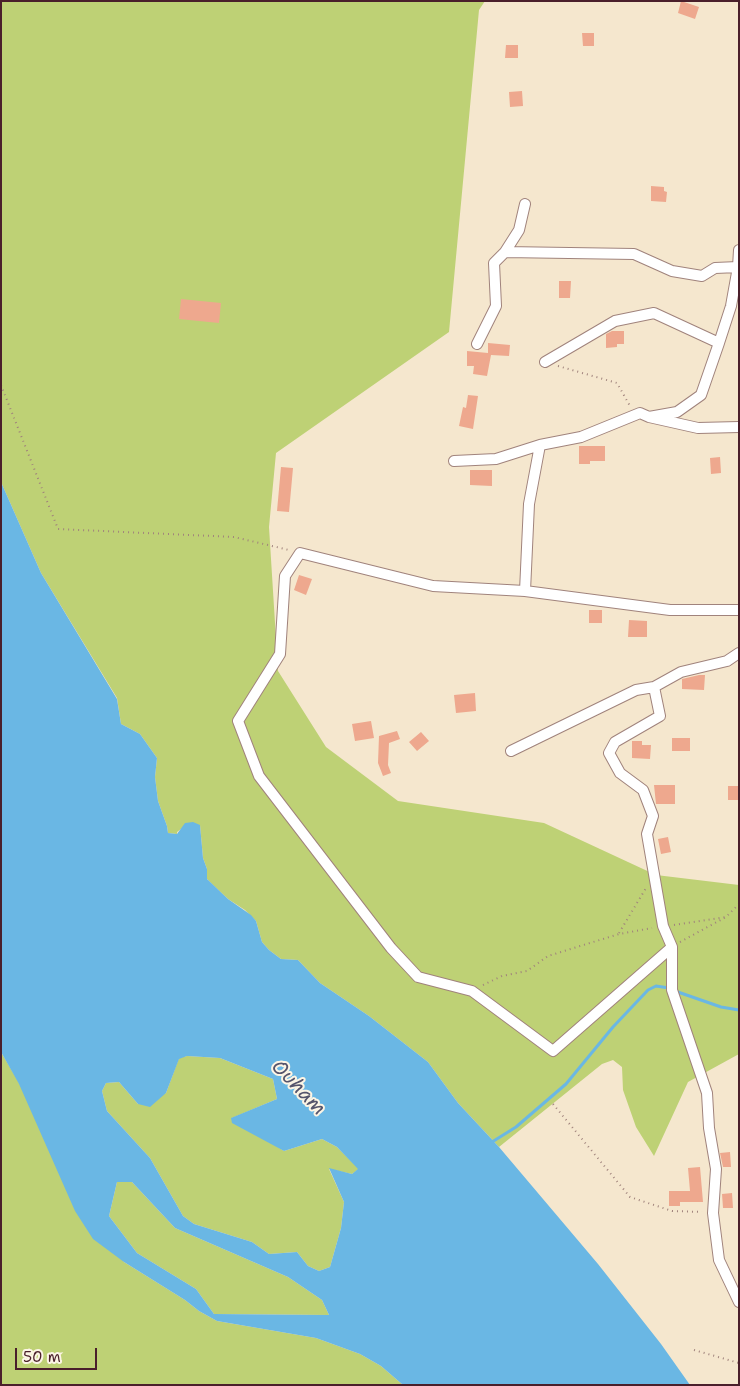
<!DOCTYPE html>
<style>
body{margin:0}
#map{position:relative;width:740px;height:1386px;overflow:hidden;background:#f5e7ce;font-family:"Shantell Sans",sans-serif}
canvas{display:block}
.frame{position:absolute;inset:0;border:2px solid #4a1f2b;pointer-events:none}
.scale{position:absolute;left:15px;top:1348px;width:82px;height:22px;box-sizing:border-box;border:2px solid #4a1f2b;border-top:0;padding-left:6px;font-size:15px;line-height:18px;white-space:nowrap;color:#4a1f2b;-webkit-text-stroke:4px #fcf5e5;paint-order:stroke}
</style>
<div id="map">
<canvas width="740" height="1386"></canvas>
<div class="frame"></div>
<div class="scale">50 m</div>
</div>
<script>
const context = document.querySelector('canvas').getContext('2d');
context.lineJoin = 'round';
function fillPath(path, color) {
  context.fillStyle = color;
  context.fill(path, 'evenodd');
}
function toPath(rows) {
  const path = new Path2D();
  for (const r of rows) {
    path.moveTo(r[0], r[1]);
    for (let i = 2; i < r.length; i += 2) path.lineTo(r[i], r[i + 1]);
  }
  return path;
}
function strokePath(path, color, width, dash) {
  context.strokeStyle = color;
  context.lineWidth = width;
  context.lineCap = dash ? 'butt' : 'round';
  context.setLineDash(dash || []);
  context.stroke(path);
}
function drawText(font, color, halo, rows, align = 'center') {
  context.font = font + ' "Shantell Sans",sans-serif';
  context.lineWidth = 4;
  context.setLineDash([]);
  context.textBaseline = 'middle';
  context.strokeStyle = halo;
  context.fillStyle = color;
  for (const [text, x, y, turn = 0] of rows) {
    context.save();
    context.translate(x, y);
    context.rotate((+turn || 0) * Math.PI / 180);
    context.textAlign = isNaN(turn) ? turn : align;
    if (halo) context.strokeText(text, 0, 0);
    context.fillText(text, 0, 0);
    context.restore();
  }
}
fillPath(toPath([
 [1,1,485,1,479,10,449,332,276,453,269,527,278,671,326,747,398,801,544,823,656,875,739,885,739,1054,688,1082,654,1156,636,1127,623,1090,622,1067,613,1060,602,1064,499,1147,458,1103,428,1062,369,1016,320,983,298,960,281,959,269,950,262,942,256,921,245,910,228,899,213,885,207,879,207,869,203,858,200,825,181,829,177,832,177,834,168,833,167,826,158,801,155,777,157,758,140,734,121,724,117,698,41,573,1,482],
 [1,1052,124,1262,185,1300,199,1311,217,1321,316,1338,360,1354,381,1366,403,1385,1,1385],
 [187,1056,220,1058,273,1079,277,1099,232,1118,284,1151,322,1139,337,1147,359,1169,352,1174,329,1169,344,1202,341,1228,330,1267,319,1271,308,1266,297,1252,269,1254,252,1242,194,1224,183,1216,150,1158,107,1111,102,1091,106,1083,119,1082,138,1104,166,1093,179,1058],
 [117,1182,132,1182,175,1228,288,1277,322,1300,329,1315,214,1314,196,1289,137,1253,109,1216]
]), '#bed175');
fillPath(toPath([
 [1,482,41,573,117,699,121,724,140,734,157,758,155,777,158,801,167,826,168,833,177,834,185,823,193,822,200,825,203,858,207,869,207,879,228,899,251,915,256,921,262,942,269,950,281,959,298,960,320,983,369,1016,428,1062,458,1103,499,1147,598,1264,661,1344,690,1385,403,1385,381,1366,360,1354,316,1338,217,1321,199,1311,185,1300,124,1262,93,1239,75,1211,19,1084,1,1052],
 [187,1056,220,1058,273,1079,277,1099,231,1118,232,1123,284,1151,322,1139,337,1147,358,1169,352,1174,329,1168,344,1202,341,1228,330,1267,319,1271,308,1266,297,1252,269,1254,252,1242,194,1224,183,1216,150,1158,107,1111,102,1091,106,1083,119,1082,138,1104,150,1107,166,1093,179,1059],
 [117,1182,132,1182,175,1228,288,1277,322,1300,329,1315,214,1314,196,1289,137,1253,109,1216]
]), '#6ab7e4');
strokePath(toPath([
 [675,991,721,1007,739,1010],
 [492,1142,516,1127,566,1084,613,1027,648,990,656,986,669,988]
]), '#6ab7e4', 3);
fillPath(toPath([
 [681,1,699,7,695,19,678,13],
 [582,33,594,33,594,46,583,46],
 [506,45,518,45,518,58,505,58],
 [522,91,523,106,510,107,509,92],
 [651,186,664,187,664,191,667,192,666,202,651,201],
 [559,281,571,281,570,298,559,298],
 [181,299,221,303,219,323,179,319],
 [612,331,624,331,624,344,617,344,617,347,606,348,606,334],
 [488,343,510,345,509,356,491,355,487,376,473,374,474,366,467,366,467,351,488,353],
 [468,395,478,396,473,429,459,426,463,407,466,408],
 [579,446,605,446,605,461,590,461,590,464,579,464],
 [720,457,721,473,711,474,710,458],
 [281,467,293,468,289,512,277,511],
 [470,470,492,470,492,486,470,485],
 [299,575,312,579,306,595,294,590],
 [589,610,602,610,602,623,589,623],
 [629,620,647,621,647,637,628,637],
 [699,675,705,675,704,690,682,689,682,679],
 [475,693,476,711,456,713,454,695],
 [371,721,374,738,355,741,352,724],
 [397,731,400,739,389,743,388,765,391,773,383,776,378,763,379,736],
 [421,732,429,741,417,751,409,742],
 [672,738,690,738,690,751,672,751],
 [632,741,642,741,642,745,651,745,650,759,632,758],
 [654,785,675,785,675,804,656,804],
 [728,786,739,786,739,800,728,800],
 [668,837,671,852,661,854,658,839],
 [730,1152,731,1167,723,1167,720,1153],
 [700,1167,703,1202,680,1202,680,1206,669,1206,669,1191,690,1191,688,1168],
 [732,1193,733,1208,723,1208,722,1194]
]), '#eea88e');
const street = toPath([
 [505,252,634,254,672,271,702,276,715,268,738,267],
 [719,343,731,306,738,267,739,250],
 [477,344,496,306,494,263,505,252,519,230,525,204],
 [545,362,615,321,654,313,719,343,701,395,677,412,649,417],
 [454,461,496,459,540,445,581,437,640,413,649,417,698,428,739,427],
 [525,591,529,504,540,445],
 [739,610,670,610,525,591,433,586,300,553,285,576,280,654,238,721,259,776,391,948,418,977,472,991,553,1051,672,947,672,990,707,1093,709,1128,716,1169,713,1213,719,1260,739,1302],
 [654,687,660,716,615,742,609,753,620,773,643,790,653,816,647,834,663,926,672,947],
 [511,751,636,690,654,687,681,672,727,661,739,653]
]);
strokePath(street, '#a0837c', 12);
strokePath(toPath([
 [558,366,617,383,630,406],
 [1,385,58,529,234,537,289,550],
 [674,925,726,917],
 [619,933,646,888],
 [680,942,726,917,739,904],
 [483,985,502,976,527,971,548,956,619,934,652,928],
 [553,1104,630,1197,672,1211,702,1212],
 [694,1350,739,1363]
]), '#a0837c', 2, [1, 4]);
strokePath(street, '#fff', 10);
drawText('italic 20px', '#55546c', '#fcf5e5', [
 ["Ouham",298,1088,46]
]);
</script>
